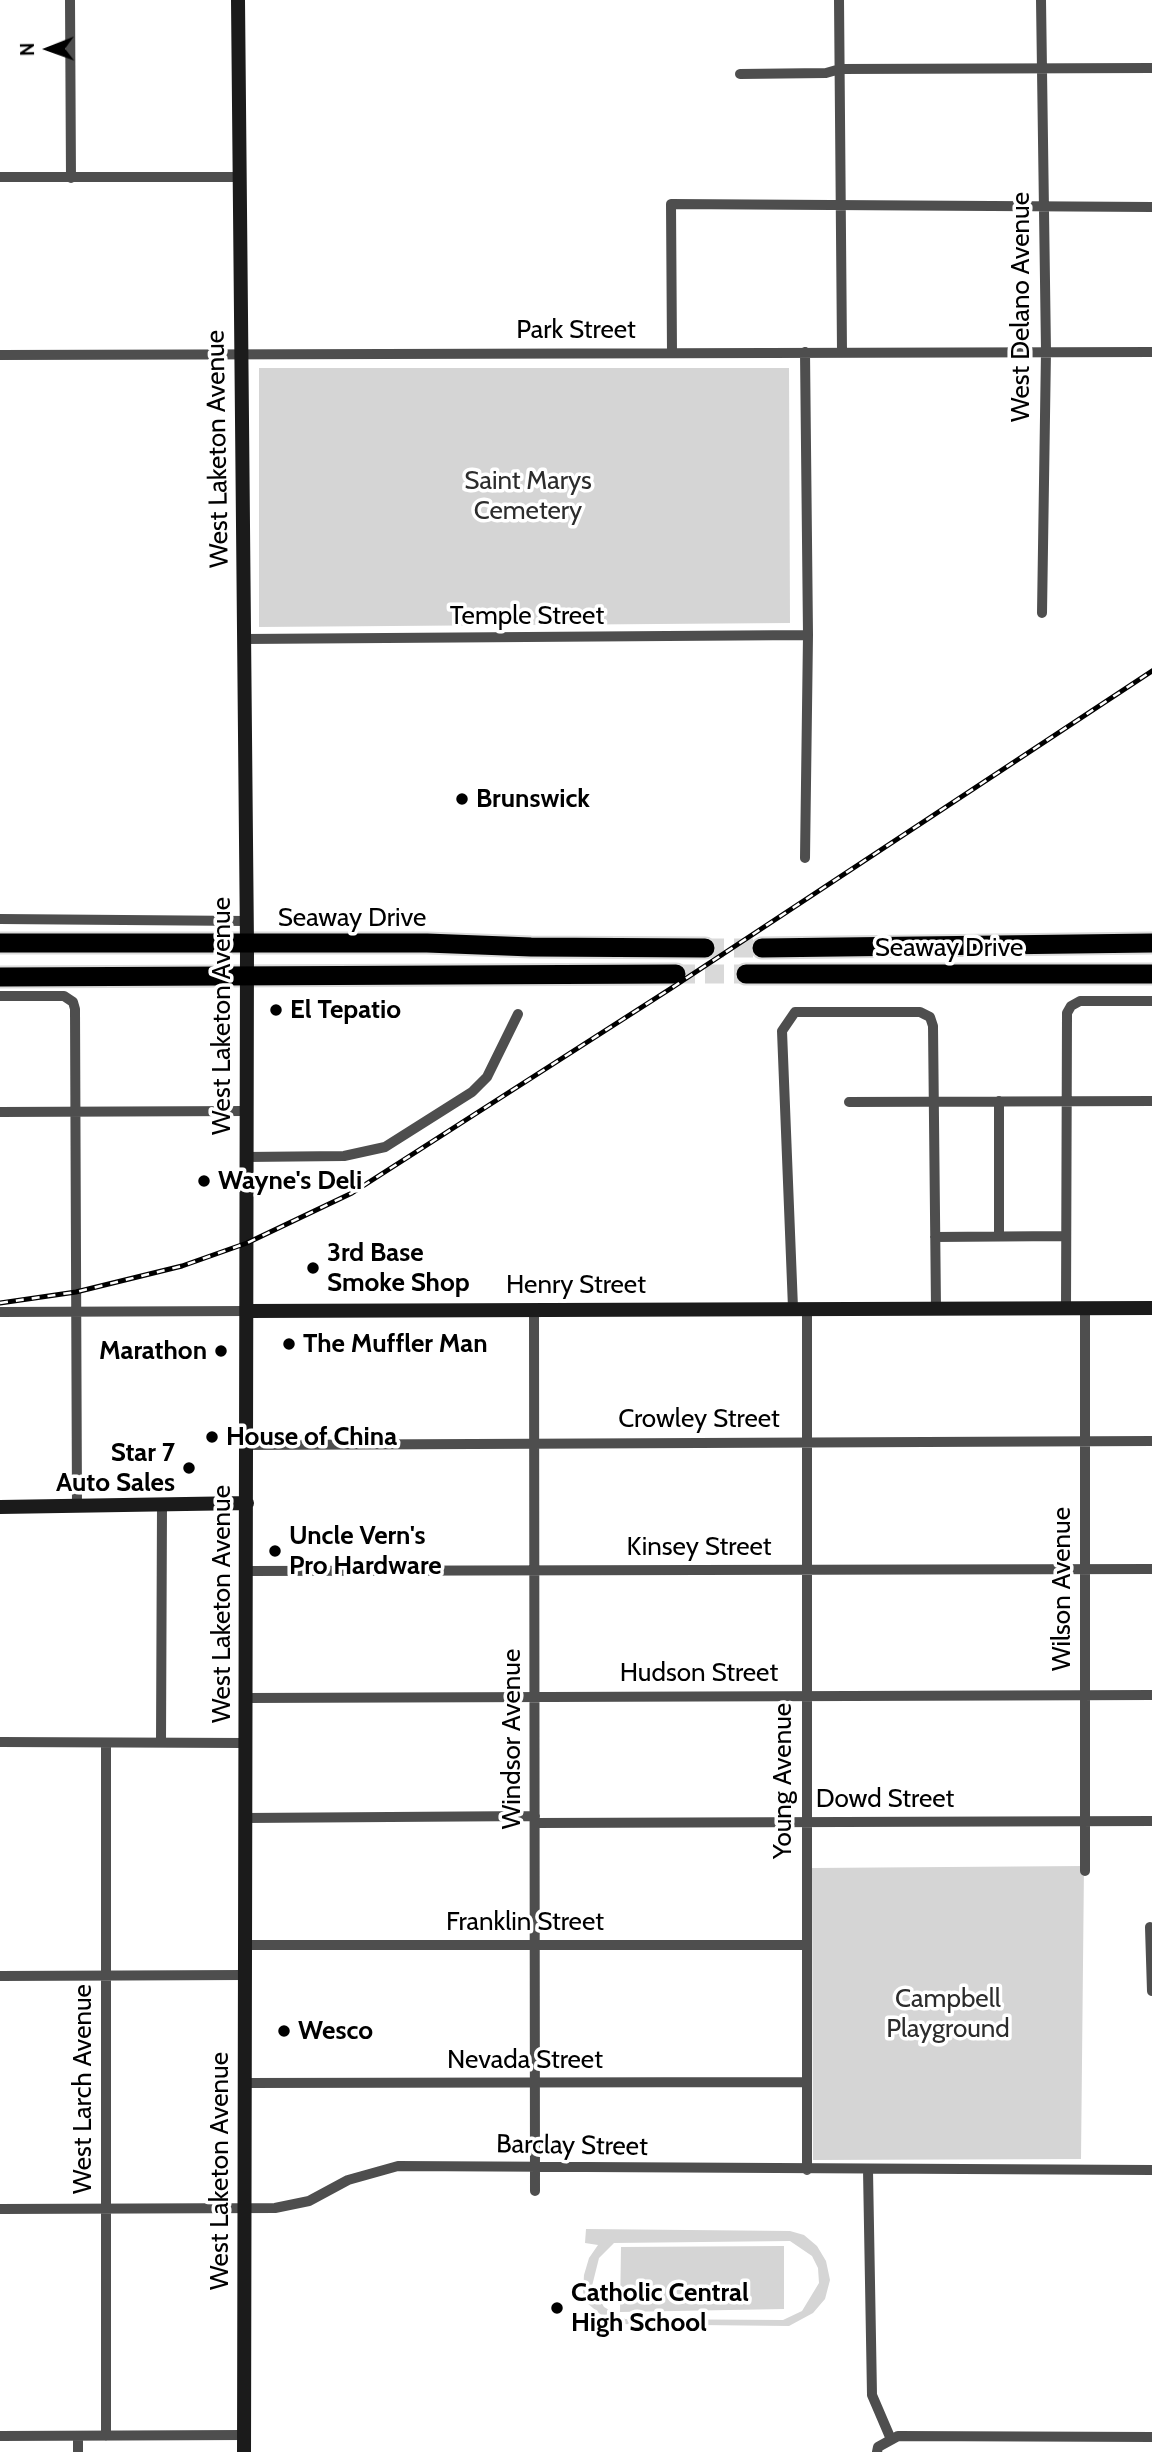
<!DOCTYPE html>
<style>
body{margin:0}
#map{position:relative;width:1152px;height:2452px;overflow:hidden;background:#fff;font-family:Cabin,sans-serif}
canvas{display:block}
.north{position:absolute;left:14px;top:14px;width:70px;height:70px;-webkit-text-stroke:5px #fff;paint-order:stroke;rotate:269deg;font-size:19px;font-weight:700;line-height:28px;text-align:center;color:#000}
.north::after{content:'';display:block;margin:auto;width:24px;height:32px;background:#000;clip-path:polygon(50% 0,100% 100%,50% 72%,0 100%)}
</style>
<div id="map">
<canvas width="1152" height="2452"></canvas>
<div class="north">N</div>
</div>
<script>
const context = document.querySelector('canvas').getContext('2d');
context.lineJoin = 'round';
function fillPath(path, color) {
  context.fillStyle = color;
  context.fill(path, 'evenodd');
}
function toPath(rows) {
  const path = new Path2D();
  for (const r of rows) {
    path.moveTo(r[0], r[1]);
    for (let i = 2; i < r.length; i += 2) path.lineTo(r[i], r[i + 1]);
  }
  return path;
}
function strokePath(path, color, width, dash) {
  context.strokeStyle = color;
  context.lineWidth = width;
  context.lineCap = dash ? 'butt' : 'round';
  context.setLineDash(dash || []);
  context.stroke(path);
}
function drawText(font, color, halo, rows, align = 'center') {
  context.font = font + ' Cabin,sans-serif';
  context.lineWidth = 7;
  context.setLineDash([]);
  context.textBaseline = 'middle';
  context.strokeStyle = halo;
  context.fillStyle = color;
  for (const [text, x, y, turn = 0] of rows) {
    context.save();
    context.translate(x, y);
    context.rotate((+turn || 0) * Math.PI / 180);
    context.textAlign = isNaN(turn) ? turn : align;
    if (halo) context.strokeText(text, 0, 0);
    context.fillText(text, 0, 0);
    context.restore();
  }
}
fillPath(toPath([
 [259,368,789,368,790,623,259,627],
 [1084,1866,1081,2159,813,2160,812,1868],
 [586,2229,790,2231,804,2235,817,2246,826,2261,830,2280,825,2299,813,2313,789,2326,612,2324,587,2303,583,2292,584,2275,589,2258,598,2245,585,2243],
 [790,2241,812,2256,818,2268,819,2283,802,2311,783,2320,625,2319,604,2307,592,2286,599,2258,614,2243],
 [784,2246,784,2309,620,2312,621,2247]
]), '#d5d5d5');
strokePath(toPath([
 [705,948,762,948],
 [676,974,746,974]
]), '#d9d9d9', 19, [19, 10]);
const highway = toPath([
 [0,943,427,943,531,947,705,948],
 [762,948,1152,943],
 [746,974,1152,974],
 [0,977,676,974]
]);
strokePath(highway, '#dbdbdb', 23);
strokePath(toPath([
 [70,0,71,178],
 [839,0,842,351],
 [1041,0,1046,351,1042,613],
 [740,74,826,73,840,69,1152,68],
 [0,177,239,177],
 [805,352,808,635,805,858],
 [672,353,671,204,1152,207],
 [0,355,1152,352],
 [245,639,808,635],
 [0,919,247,921],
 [0,996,64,996,73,1002,75,1009,77,1507],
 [849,1102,1152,1101],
 [0,1112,246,1111],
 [246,1157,344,1156,385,1147,472,1092,487,1077,518,1014],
 [999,1236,999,1101],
 [935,1237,1066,1236],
 [793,1308,782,1031,795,1012,920,1012,930,1017,933,1026,936,1308],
 [1066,1308,1067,1013,1071,1006,1080,1001,1152,1001],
 [534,1310,535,2191],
 [0,1312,247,1311],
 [246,1445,1152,1441],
 [247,1571,1152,1569],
 [246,1698,1152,1695],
 [0,1742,245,1743],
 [161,1742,162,1506],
 [106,1743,106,2436],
 [245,1818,535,1816],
 [535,1823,1152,1821],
 [1085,1871,1085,1308],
 [1150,1927,1152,1991],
 [245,1945,805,1945],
 [0,1976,245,1975],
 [245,2083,805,2082],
 [807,2170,807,1308],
 [868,2170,872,2395,890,2437],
 [0,2209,275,2208,309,2201,348,2180,398,2166,1152,2170],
 [0,2436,245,2435],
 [78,2452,78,2436],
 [877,2452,878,2447,898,2436,1152,2437]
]), '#4e4e4e', 10);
strokePath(toPath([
 [238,0,247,945,244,2452],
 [247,1311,1152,1308],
 [0,1507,247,1503]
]), '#1b1b1b', 14);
strokePath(highway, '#000', 19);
const rail = toPath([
 [0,1303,76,1292,182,1266,247,1243,352,1193,670,989,1152,671]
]);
strokePath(rail, '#000', 5);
strokePath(rail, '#fff', 2.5, [8]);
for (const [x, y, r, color] of [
 [462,799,7,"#000"],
 [276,1010,7,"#000"],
 [204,1181,7,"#000"],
 [313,1268,7,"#000"],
 [289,1344,7,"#000"],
 [221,1351,7,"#000"],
 [212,1437,7,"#000"],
 [189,1468,7,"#000"],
 [275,1551,7,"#000"],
 [284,2031,7,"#000"],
 [557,2308,7,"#000"]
]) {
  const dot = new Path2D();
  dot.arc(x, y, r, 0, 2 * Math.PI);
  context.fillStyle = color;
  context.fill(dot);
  strokePath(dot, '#fff', 2.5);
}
drawText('26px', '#000', '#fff', [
 ["West Delano Avenue",1021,307,-90],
 ["Park Street",576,330],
 ["West Laketon Avenue",218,449,-91],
 ["Temple Street",527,616],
 ["Seaway Drive",352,918],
 ["Seaway Drive",949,948],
 ["West Laketon Avenue",222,1016,-90],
 ["Henry Street",576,1285],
 ["Crowley Street",699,1419],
 ["Kinsey Street",699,1547],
 ["Wilson Avenue",1062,1589,-90],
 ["West Laketon Avenue",222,1604,-90],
 ["Hudson Street",699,1673],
 ["Windsor Avenue",512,1739,-90],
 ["Young Avenue",783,1781,-90],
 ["Dowd Street",885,1799],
 ["Franklin Street",525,1922],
 ["Nevada Street",525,2060],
 ["West Larch Avenue",83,2089,-90],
 ["Barclay Street",572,2146,1],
 ["West Laketon Avenue",220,2171,-90]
]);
drawText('26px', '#2c2c2c', '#fff', [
 ["Saint Marys",528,481],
 ["Cemetery",528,511],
 ["Campbell",948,1999],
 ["Playground",948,2029]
]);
drawText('bold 26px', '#000', '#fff', [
 ["Brunswick",476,799],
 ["El Tepatio",290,1010],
 ["Wayne's Deli",218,1181],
 ["3rd Base",327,1253],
 ["Smoke Shop",327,1283],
 ["The Muffler Man",303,1344],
 ["Marathon",207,1351,"right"],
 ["House of China",226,1437],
 ["Star 7",175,1453,"right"],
 ["Auto Sales",175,1483,"right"],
 ["Uncle Vern's",289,1536],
 ["Pro Hardware",289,1566],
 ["Wesco",298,2031],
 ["Catholic Central",571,2293],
 ["High School",571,2323]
], 'left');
</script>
